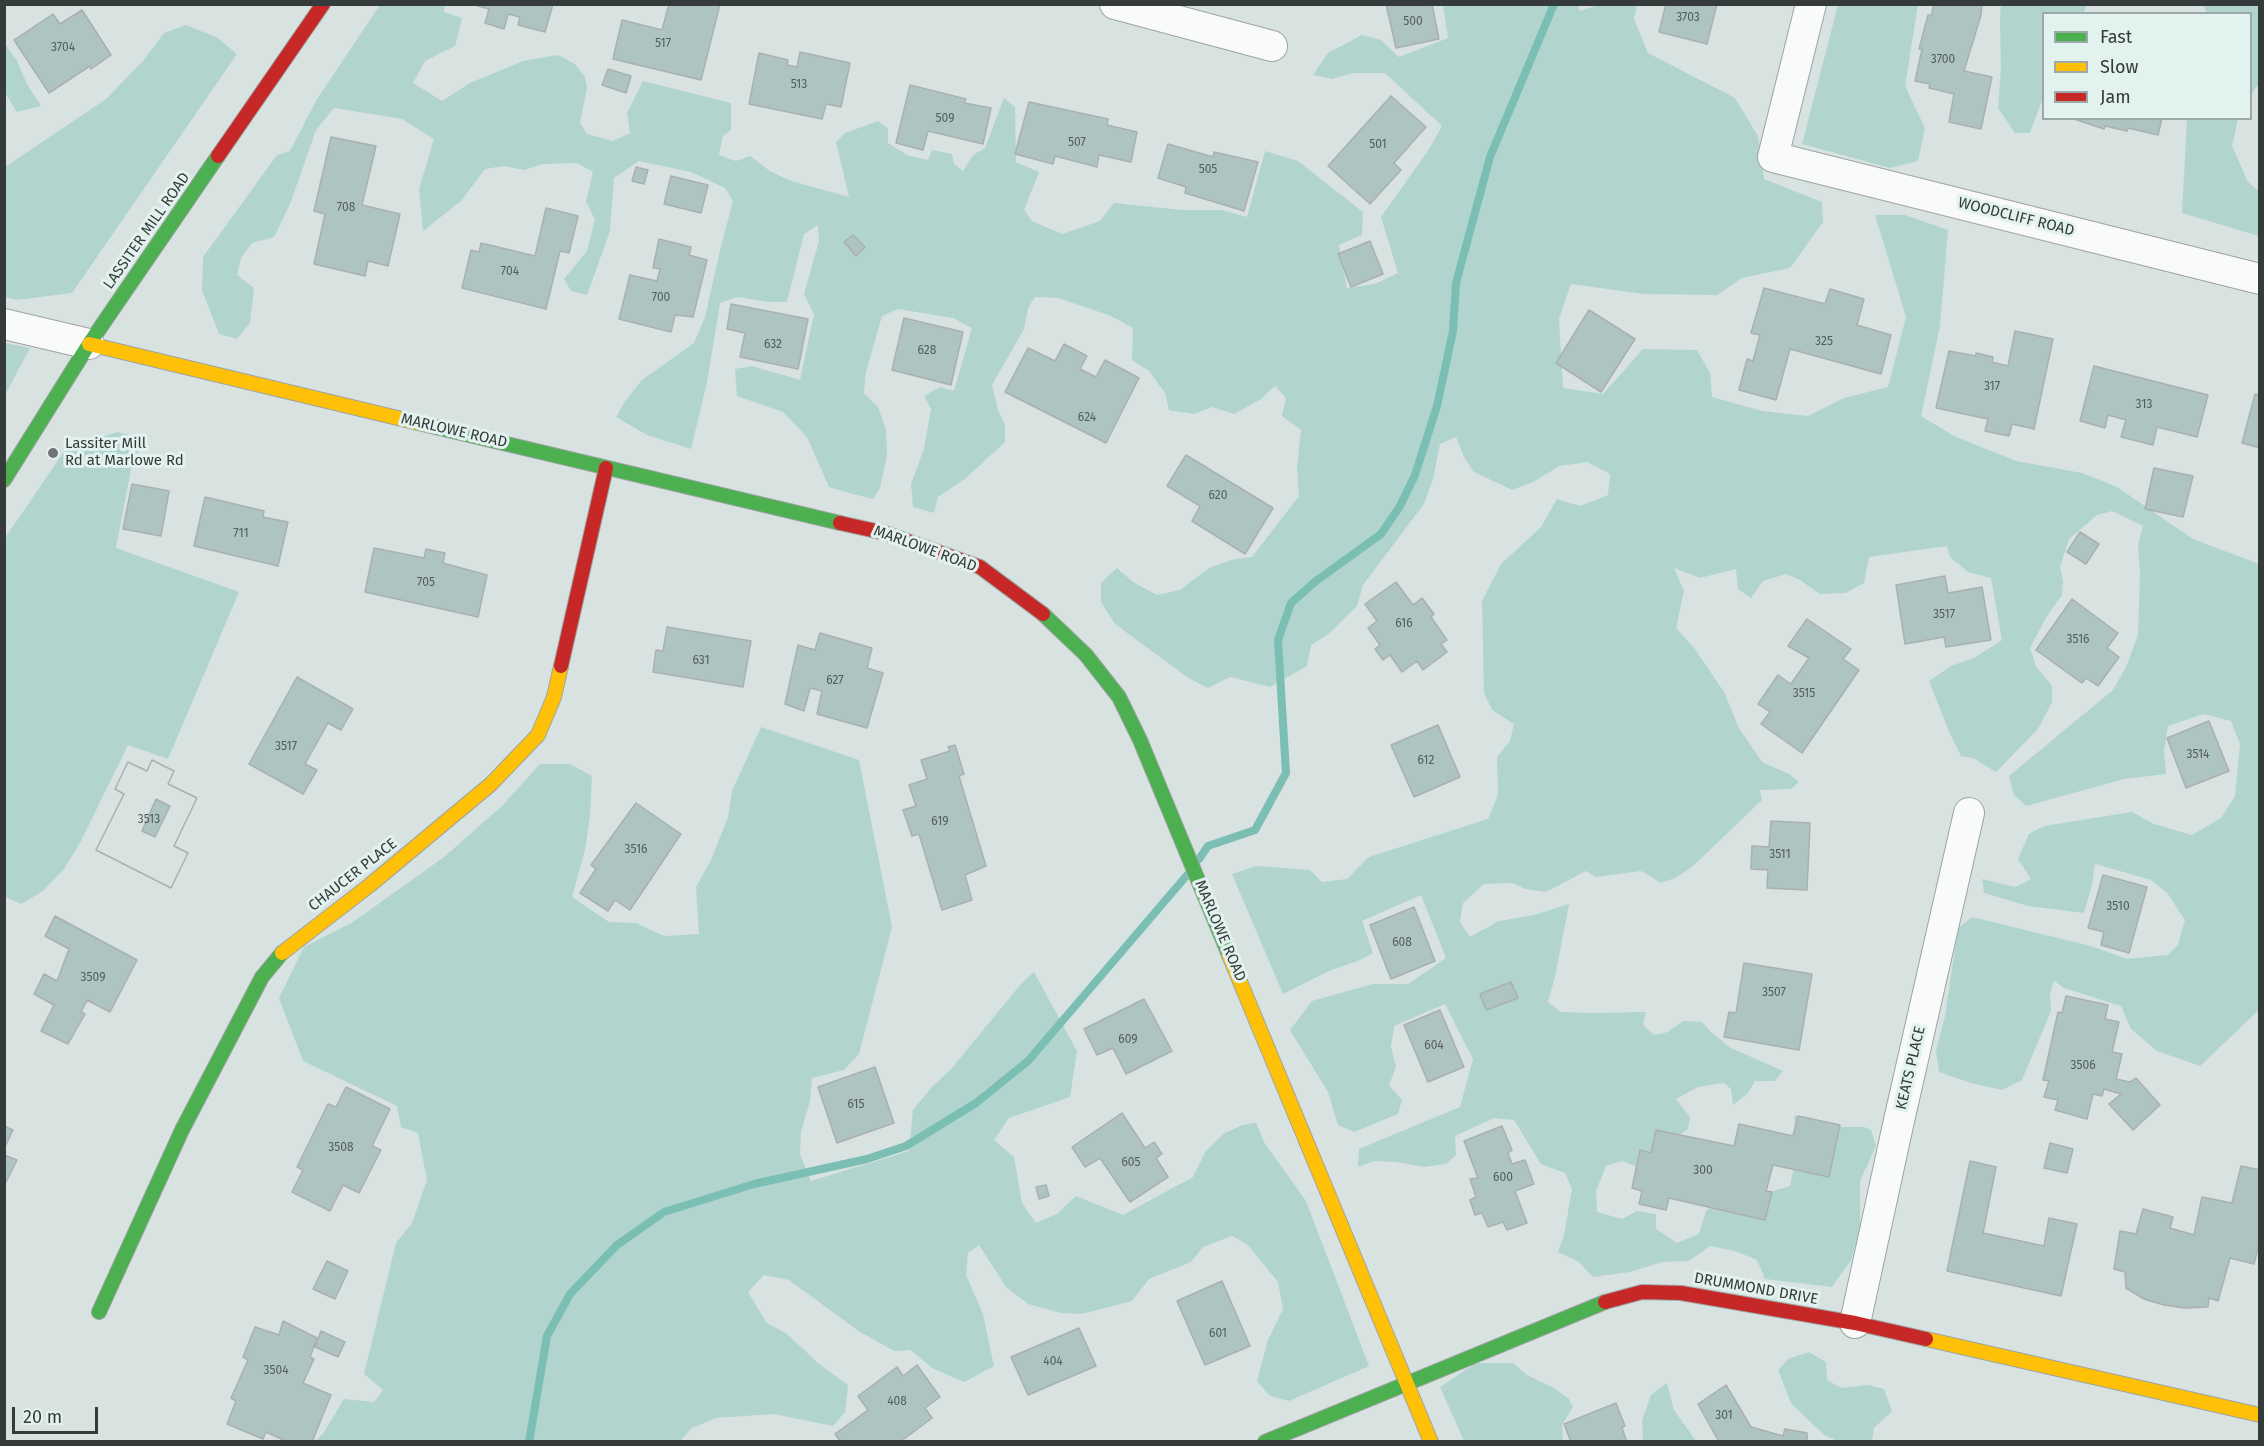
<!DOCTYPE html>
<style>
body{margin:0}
#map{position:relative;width:2264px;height:1446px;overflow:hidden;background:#d8e2e0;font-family:"Fira Sans",sans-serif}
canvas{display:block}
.frame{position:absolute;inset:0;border:6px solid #353b3a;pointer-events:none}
.legend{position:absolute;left:2042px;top:12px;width:210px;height:108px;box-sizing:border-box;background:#e2f2ef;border:2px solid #9da9a7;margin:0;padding:8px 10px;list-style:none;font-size:18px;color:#353b3a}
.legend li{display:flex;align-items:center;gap:12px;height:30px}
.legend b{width:30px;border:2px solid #9da9a7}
.scale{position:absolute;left:12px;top:1407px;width:86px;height:27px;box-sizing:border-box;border:3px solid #353b3a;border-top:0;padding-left:8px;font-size:18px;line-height:21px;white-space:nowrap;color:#353b3a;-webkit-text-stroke:4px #e2f2ef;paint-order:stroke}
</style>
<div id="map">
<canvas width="2264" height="1446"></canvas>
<div class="frame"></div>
<ul class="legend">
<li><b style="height:8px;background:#4caf50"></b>Fast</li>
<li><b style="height:8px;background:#ffc107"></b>Slow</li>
<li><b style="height:8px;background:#c62828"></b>Jam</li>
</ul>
<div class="scale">20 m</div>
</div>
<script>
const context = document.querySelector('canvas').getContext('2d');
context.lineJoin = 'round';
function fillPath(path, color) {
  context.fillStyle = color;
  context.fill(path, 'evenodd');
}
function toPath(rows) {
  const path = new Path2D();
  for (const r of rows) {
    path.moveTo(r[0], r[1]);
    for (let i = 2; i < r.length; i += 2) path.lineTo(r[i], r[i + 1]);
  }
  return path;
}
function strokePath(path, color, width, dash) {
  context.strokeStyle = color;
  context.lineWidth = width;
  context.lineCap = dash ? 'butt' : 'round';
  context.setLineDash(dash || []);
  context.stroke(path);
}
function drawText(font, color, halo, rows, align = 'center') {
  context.font = font + ' "Fira Sans",sans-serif';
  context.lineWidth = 6;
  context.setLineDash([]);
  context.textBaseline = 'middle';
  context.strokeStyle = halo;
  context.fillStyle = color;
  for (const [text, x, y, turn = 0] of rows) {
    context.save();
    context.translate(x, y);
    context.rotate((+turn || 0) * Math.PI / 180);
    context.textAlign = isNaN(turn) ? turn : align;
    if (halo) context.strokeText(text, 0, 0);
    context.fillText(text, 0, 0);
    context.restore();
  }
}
fillPath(toPath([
 [380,5,445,5,444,12,462,18,455,46,425,61,413,83,442,101,470,83,523,61,558,55,575,64,585,77,587,88,580,123,587,134,613,141,630,133,627,113,643,81,731,103,731,130,723,136,719,155,736,161,750,156,770,171,791,181,849,197,836,142,845,133,878,121,888,129,888,143,907,155,928,160,932,150,952,154,954,164,963,171,973,155,985,148,1004,98,1015,107,1016,162,1039,172,1024,210,1032,221,1062,234,1100,221,1114,203,1182,210,1222,210,1247,217,1265,151,1298,161,1363,212,1362,235,1339,245,1347,288,1375,284,1398,273,1381,217,1429,149,1442,126,1385,73,1353,73,1332,79,1313,75,1328,53,1362,35,1381,40,1399,57,1448,38,1443,5,1579,5,1579,11,1599,5,1637,5,1634,19,1648,53,1735,98,1758,136,1764,179,1822,202,1823,222,1790,268,1742,278,1717,295,1644,294,1571,284,1559,319,1563,388,1603,394,1643,349,1697,350,1710,373,1712,397,1762,411,1808,416,1844,398,1888,387,1906,317,1875,215,1905,215,1948,230,1940,326,1921,416,1954,436,2016,461,2082,473,2117,487,2193,539,2259,564,2259,1010,2200,1066,2157,1051,2131,1029,2121,1006,2064,988,2054,981,2050,993,2051,1011,2022,1080,2002,1090,1971,1083,1939,1072,1936,1050,1945,1016,1958,928,1972,917,2091,946,2127,959,2168,955,2178,945,2185,920,2168,894,2151,880,2095,864,2092,885,2084,913,2028,906,1984,893,1982,879,2015,887,2031,879,2018,859,2029,834,2044,826,2132,812,2154,824,2192,835,2221,818,2235,796,2240,744,2231,721,2203,714,2168,726,2164,751,2166,774,2124,779,2026,806,2014,795,2009,776,2113,690,2126,667,2138,635,2140,572,2138,545,2143,526,2112,511,2097,515,2069,539,2060,567,2063,581,2062,595,2047,616,2030,648,2036,666,2052,686,2052,702,2038,729,1996,772,1973,758,1961,756,1950,734,1929,681,1951,666,1976,657,2002,640,1991,578,1968,572,1950,557,1947,546,1869,557,1864,583,1846,593,1820,594,1800,580,1786,574,1763,581,1751,598,1738,589,1736,569,1700,578,1674,568,1684,591,1676,628,1695,649,1724,692,1739,728,1762,762,1789,774,1799,782,1791,789,1760,790,1762,800,1692,867,1675,878,1661,883,1641,871,1596,877,1586,871,1546,892,1525,889,1513,883,1484,884,1463,903,1460,922,1470,937,1499,921,1534,915,1569,904,1555,977,1548,1002,1561,1012,1593,1013,1646,1012,1643,1025,1654,1035,1668,1032,1683,1021,1702,1022,1711,1032,1729,1047,1783,1071,1775,1081,1755,1081,1748,1093,1733,1105,1731,1089,1724,1083,1698,1087,1676,1099,1690,1117,1688,1129,1668,1143,1642,1169,1622,1161,1606,1166,1596,1191,1597,1212,1622,1219,1637,1211,1656,1214,1656,1229,1677,1243,1699,1234,1706,1211,1721,1200,1753,1197,1790,1186,1797,1152,1794,1115,1834,1127,1864,1127,1871,1130,1876,1146,1860,1181,1860,1230,1851,1260,1832,1287,1765,1279,1757,1260,1735,1251,1710,1246,1689,1261,1662,1262,1630,1272,1593,1277,1579,1262,1558,1252,1564,1235,1572,1189,1565,1173,1541,1164,1514,1120,1494,1118,1455,1136,1456,1155,1446,1164,1424,1167,1396,1162,1374,1161,1358,1167,1359,1149,1460,1107,1473,1059,1445,1004,1394,1026,1391,1047,1396,1067,1389,1085,1402,1100,1398,1114,1354,1132,1338,1125,1328,1092,1290,1030,1312,1001,1373,984,1408,984,1446,958,1421,895,1362,921,1373,953,1358,961,1331,970,1283,994,1232,874,1256,866,1310,870,1322,882,1347,879,1369,857,1488,819,1498,795,1497,757,1510,741,1514,724,1492,710,1484,693,1482,601,1501,564,1541,527,1557,499,1580,506,1608,495,1610,474,1587,462,1560,466,1531,483,1512,490,1474,472,1464,457,1456,437,1440,444,1433,479,1424,504,1363,585,1357,606,1330,633,1311,645,1307,666,1270,687,1230,677,1208,688,1187,677,1115,624,1101,602,1101,583,1117,568,1133,582,1157,595,1180,590,1209,568,1235,559,1252,557,1299,496,1297,467,1301,430,1282,416,1286,398,1275,386,1261,399,1234,414,1212,407,1194,414,1169,410,1165,393,1149,371,1132,360,1133,328,1111,316,1058,298,1035,297,1028,308,1024,329,992,385,998,410,1005,425,1005,442,966,478,938,497,934,513,913,507,911,484,924,449,931,409,924,396,940,387,954,391,972,328,953,318,898,309,882,316,866,372,864,393,878,407,886,430,887,455,880,488,873,499,853,494,829,487,807,437,783,412,737,396,735,369,752,366,800,380,814,314,804,294,819,241,818,225,804,234,787,302,768,302,738,297,720,303,707,382,691,449,647,435,616,417,626,400,642,380,694,343,705,317,721,246,733,201,725,188,691,172,639,161,614,178,610,231,587,295,571,291,564,279,587,251,595,220,586,201,593,172,577,163,543,164,524,170,504,166,485,169,461,201,423,231,419,189,434,139,402,119,334,108,316,130,290,204,274,237,252,243,241,258,237,275,254,288,250,323,237,339,219,334,202,290,203,257,277,155,290,151,317,99],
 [1838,5,1918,5,1905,86,1925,128,1918,161,1890,168,1802,144],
 [2001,5,2087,5,2083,13,2044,14,2043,98,2030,133,2015,133,1998,108,2001,68,2000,20],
 [2203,5,2259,5,2259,87,2256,87,2251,95,2250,14,2207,13],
 [186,25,218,38,237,54,72,293,17,300,5,297,5,167,106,99,143,61,164,33],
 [4,42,17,61,27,84,41,106,17,112,5,93],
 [2187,119,2238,119,2232,146,2248,182,2259,191,2259,236,2182,213],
 [5,343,30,348,5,395,4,343],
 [118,432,136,437,139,450,132,464,116,548,239,592,168,759,128,745,81,841,64,869,43,891,21,904,4,896,5,538,63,453,98,438],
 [761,727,859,760,892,927,859,1054,844,1070,812,1078,810,1101,801,1132,800,1154,811,1181,909,1151,913,1110,931,1088,951,1069,1021,984,1034,972,1077,1051,1070,1097,1009,1118,994,1140,1014,1157,1022,1203,1036,1223,1057,1214,1076,1196,1123,1215,1193,1177,1206,1151,1223,1134,1242,1125,1256,1123,1264,1142,1306,1201,1369,1366,1289,1401,1270,1396,1257,1381,1268,1340,1283,1309,1278,1282,1248,1245,1232,1236,1203,1247,1191,1262,1149,1279,1132,1301,1082,1314,1061,1313,1028,1304,1006,1287,979,1245,968,1253,966,1275,983,1314,994,1366,964,1382,934,1369,910,1350,894,1351,857,1330,789,1280,764,1275,748,1292,767,1323,787,1334,818,1363,848,1385,845,1412,833,1426,774,1414,716,1418,692,1428,680,1441,315,1441,323,1434,344,1399,374,1402,383,1390,364,1374,396,1243,412,1223,427,1180,418,1133,401,1127,397,1106,303,1061,279,998,304,947,353,922,444,857,501,807,540,764,570,764,592,776,590,816,585,850,572,897,609,922,636,923,664,936,699,934,696,887,711,860,728,817,732,791],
 [1809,1352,1826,1362,1827,1380,1841,1388,1868,1385,1884,1389,1892,1411,1874,1428,1872,1441,1837,1441,1823,1434,1791,1403,1778,1370,1788,1359],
 [1476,1363,1513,1363,1527,1375,1554,1388,1569,1399,1573,1407,1562,1425,1563,1441,1464,1441,1440,1387],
 [1667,1383,1674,1410,1696,1441,1643,1441,1642,1420,1651,1395]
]), '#b1d5ce');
strokePath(toPath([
 [1199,859,1208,846,1255,830,1286,773,1278,640,1291,603,1316,581,1381,534,1400,506,1415,475,1437,406,1453,331,1456,283,1490,157,1554,4],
 [529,1442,547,1336,570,1294,617,1245,664,1212,754,1184,867,1159,906,1146,976,1103,1028,1061,1188,874]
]), '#7abeb4', 8);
const building = toPath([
 [471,4,553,4,545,32,518,25,520,17,508,14,504,29,485,23,489,9,471,4],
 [669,4,720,4,701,80,613,59,622,20,662,30,669,4],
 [1386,4,1432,4,1439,39,1396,48,1386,4],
 [1666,4,1717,4,1707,44,1659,32,1666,4],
 [1934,4,1982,4,1981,15,1964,71,1992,77,1981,129,1949,122,1954,94,1929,88,1930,84,1915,81,1922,49,1919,49,1928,15,1931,16,1934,4],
 [82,10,111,55,91,69,90,66,49,93,14,40,53,14,60,24,82,10],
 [800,52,850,63,841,107,826,104,822,119,749,104,759,53,788,60,787,65,797,67,800,52],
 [608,69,631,76,626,93,602,85,608,69],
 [910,85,966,99,964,103,991,108,983,144,928,131,923,150,896,143,910,85],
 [1391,96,1426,127,1394,163,1401,170,1370,204,1328,166,1391,96],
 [1029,102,1108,119,1107,125,1137,132,1131,162,1099,155,1097,167,1055,156,1053,164,1015,154,1029,102],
 [2071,118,2162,118,2158,135,2128,128,2127,131,2105,126,2104,129,2071,118],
 [331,137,376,146,362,205,400,214,388,266,368,261,365,276,314,264,325,214,314,211,331,137],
 [1168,144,1213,157,1214,152,1258,162,1244,211,1185,193,1186,187,1158,178,1168,144],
 [636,167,648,170,644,184,632,181,636,167],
 [671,176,708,185,701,213,664,204,671,176],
 [546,208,578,216,569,253,560,251,546,309,462,288,471,250,479,252,481,243,535,256,546,208],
 [853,235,865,247,856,256,844,242,853,235],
 [659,239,691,247,689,255,707,260,693,317,675,315,671,332,619,319,630,275,657,281,660,269,653,268,659,239],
 [1370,241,1383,274,1351,287,1338,254,1370,241],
 [1764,288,1825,304,1830,289,1864,299,1857,325,1891,335,1881,374,1790,349,1776,400,1739,390,1747,359,1753,361,1760,335,1751,333,1764,288],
 [731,304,808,319,798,369,740,357,745,333,727,329,731,304],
 [1589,310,1635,339,1601,392,1556,363,1589,310],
 [904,318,963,332,951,385,892,370,904,318],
 [2015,331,2053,339,2034,429,2012,424,2009,436,1985,431,1988,419,1936,408,1949,351,1976,356,1976,353,1993,357,1992,362,2008,366,2015,331],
 [1064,344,1087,356,1080,369,1096,377,1105,360,1139,378,1106,443,1005,392,1028,348,1055,361,1064,344],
 [2094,366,2208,395,2197,437,2157,427,2153,445,2121,437,2126,420,2108,415,2105,428,2080,421,2094,366],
 [2255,394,2260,395,2260,448,2242,443,2255,394],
 [1186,455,1273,508,1245,554,1192,521,1200,506,1167,486,1186,455],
 [2154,468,2193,476,2183,517,2145,509,2154,468],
 [132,484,169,491,161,536,123,529,132,484],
 [205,497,264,511,263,517,288,522,278,566,194,546,205,497],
 [2080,532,2099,544,2086,564,2067,552,2080,532],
 [374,548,424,558,426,549,445,553,443,563,487,575,478,617,365,592,374,548],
 [1945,576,1948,593,1982,587,1991,640,1946,647,1944,637,1905,644,1896,585,1945,576],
 [1396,582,1413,605,1422,598,1434,614,1431,617,1447,640,1441,644,1447,652,1423,670,1417,661,1402,672,1390,655,1383,660,1375,649,1380,645,1368,628,1377,621,1365,604,1396,582],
 [2072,599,2118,633,2107,648,2119,657,2098,686,2086,678,2082,683,2036,650,2072,599],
 [1807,619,1851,649,1843,659,1859,670,1802,753,1761,724,1770,712,1758,704,1778,675,1791,684,1809,658,1788,646,1807,619],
 [667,627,751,641,743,687,653,672,656,650,663,651,667,627],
 [820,633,872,648,867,668,883,673,867,728,817,714,822,691,810,688,804,711,785,704,798,645,815,650,820,633],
 [297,677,353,709,341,730,328,723,305,764,317,770,303,794,249,764,297,677],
 [2209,721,2229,771,2186,788,2167,738,2209,721],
 [1438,725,1460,777,1414,797,1391,745,1438,725],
 [955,745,964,774,959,776,986,866,965,875,972,900,942,910,919,834,912,836,903,810,916,806,909,785,927,779,921,760,950,751,948,747,955,745],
 [152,760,174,771,168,784,197,798,174,846,188,853,171,888,96,850,124,794,115,789,128,762,147,771,152,760],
 [156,799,170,806,155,837,142,831,156,799],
 [152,760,174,771,168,784,197,798,174,846,188,853,171,888,96,850,124,794,115,789,128,762,147,771,152,760],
 [636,803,681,834,630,910,615,900,608,911,580,893,596,869,591,865,636,803],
 [1771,821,1810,823,1807,890,1767,888,1768,870,1751,869,1752,846,1769,847,1771,821],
 [2103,875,2147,887,2129,953,2101,945,2104,932,2088,928,2103,875],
 [1414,907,1435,961,1391,979,1370,925,1414,907],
 [55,916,137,960,110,1012,87,1000,81,1012,85,1014,68,1044,41,1031,54,1005,34,994,44,974,57,981,69,949,45,936,55,916],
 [1744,963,1812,974,1799,1050,1724,1037,1729,1012,1736,1013,1744,963],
 [1511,982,1518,998,1486,1010,1480,994,1511,982],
 [2066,996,2108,1005,2105,1019,2119,1022,2112,1052,2122,1054,2116,1079,2130,1082,2136,1078,2160,1105,2133,1130,2109,1104,2121,1094,2104,1089,2102,1096,2093,1094,2087,1119,2055,1110,2058,1100,2044,1097,2049,1081,2043,1080,2058,1012,2062,1013,2066,996],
 [1144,999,1172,1051,1126,1074,1113,1048,1097,1055,1084,1029,1144,999],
 [1440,1010,1464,1067,1428,1082,1404,1025,1440,1010],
 [875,1067,894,1123,837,1143,818,1087,875,1067],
 [346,1087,390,1109,372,1146,381,1150,359,1193,343,1185,330,1211,292,1192,303,1170,297,1167,328,1104,336,1107,346,1087],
 [1122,1113,1145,1148,1154,1142,1162,1154,1156,1158,1168,1177,1130,1202,1100,1158,1085,1167,1072,1147,1122,1113],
 [1798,1116,1840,1125,1829,1177,1773,1165,1766,1191,1772,1192,1765,1220,1669,1198,1666,1210,1639,1204,1642,1191,1632,1188,1640,1150,1651,1153,1656,1130,1734,1146,1739,1124,1793,1136,1798,1116],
 [4,1126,13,1130,4,1149,4,1126],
 [1502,1126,1512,1150,1508,1153,1512,1164,1525,1160,1534,1184,1515,1191,1527,1223,1507,1230,1503,1222,1488,1227,1482,1213,1475,1215,1470,1200,1476,1197,1470,1179,1478,1178,1464,1141,1502,1126],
 [2050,1143,2073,1149,2067,1173,2044,1168,2050,1143],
 [4,1155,17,1160,4,1186,4,1155],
 [1970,1161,1996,1167,1983,1233,2044,1246,2049,1218,2077,1224,2061,1296,1947,1271,1970,1161],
 [2241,1166,2260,1170,2260,1239,2254,1264,2230,1258,2218,1301,2209,1298,2208,1307,2184,1308,2164,1305,2144,1299,2126,1288,2125,1272,2114,1269,2120,1231,2136,1234,2143,1209,2173,1217,2170,1228,2194,1235,2202,1197,2232,1203,2241,1166],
 [1046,1185,1049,1196,1039,1199,1036,1187,1046,1185],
 [327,1261,348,1271,335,1299,313,1289,327,1261],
 [1222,1281,1250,1346,1205,1365,1177,1301,1222,1281],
 [283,1321,317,1338,310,1357,314,1359,303,1383,331,1395,312,1442,288,1442,266,1432,263,1439,227,1424,236,1401,231,1398,248,1360,243,1357,255,1327,279,1335,283,1321],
 [1079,1328,1096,1366,1028,1395,1011,1357,1079,1328],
 [321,1331,345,1342,338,1357,315,1347,321,1331],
 [917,1365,940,1397,925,1408,932,1418,900,1442,841,1442,835,1434,868,1410,858,1396,897,1367,903,1376,917,1365],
 [1726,1385,1751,1427,1783,1436,1785,1429,1807,1433,1807,1441,1810,1442,1719,1442,1698,1404,1726,1385],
 [1616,1403,1625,1426,1622,1428,1627,1442,1571,1442,1564,1424,1616,1403]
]);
fillPath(building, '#aec4c1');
strokePath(building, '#aab0af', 1.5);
const street = toPath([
 [1115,4,1272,46],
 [1811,4,1773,157,2260,279],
 [4,324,89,344],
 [1855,1323,1898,1125,1969,813]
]);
const fast = toPath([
 [431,426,840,523],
 [4,480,89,344,218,156],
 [1043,614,1086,655,1119,697,1140,740,1229,955],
 [99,1312,182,1130,262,977,282,953],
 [1265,1442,1605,1302]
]);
const slow = toPath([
 [89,344,431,426],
 [282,953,370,885,491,784,538,735,554,697,561,666],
 [1229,955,1431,1442],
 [1926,1339,2260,1415]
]);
const jam = toPath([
 [218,156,323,4],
 [840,523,885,533,980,567,1043,614],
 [561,666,606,468],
 [1605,1302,1642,1292,1681,1293,1855,1323,1926,1339]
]);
strokePath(street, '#9da4a2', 32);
strokePath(fast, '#9da4a2', 16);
strokePath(slow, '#9da4a2', 16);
strokePath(jam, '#9da4a2', 16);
strokePath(street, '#f9fbfa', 30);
strokePath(fast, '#4caf50', 14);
strokePath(slow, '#ffc107', 14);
strokePath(jam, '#c62828', 14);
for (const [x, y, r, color] of [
 [53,453,6,"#6e7574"]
]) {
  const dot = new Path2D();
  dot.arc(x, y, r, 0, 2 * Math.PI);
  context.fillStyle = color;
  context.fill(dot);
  strokePath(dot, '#e2f2ef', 2);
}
drawText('12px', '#535d5c', null, [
 ["3703",1688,18],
 ["500",1413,22],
 ["517",663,44],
 ["3704",63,48],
 ["3700",1943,60],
 ["513",799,85],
 ["509",945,119],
 ["507",1077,143],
 ["501",1378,145],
 ["505",1208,170],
 ["708",346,208],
 ["704",510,272],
 ["700",661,298],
 ["325",1824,342],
 ["632",773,345],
 ["628",927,351],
 ["317",1992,387],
 ["313",2144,405],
 ["624",1087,418],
 ["620",1218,496],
 ["711",241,534],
 ["705",426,583],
 ["3517",1944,615],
 ["616",1404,624],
 ["3516",2078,640],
 ["631",701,661],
 ["627",835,681],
 ["3515",1804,694],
 ["3517",286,747],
 ["3514",2198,755],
 ["612",1426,761],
 ["3513",149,820],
 ["619",940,822],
 ["3516",636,850],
 ["3511",1780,855],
 ["3510",2118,907],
 ["608",1402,943],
 ["3509",93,978],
 ["3507",1774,993],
 ["609",1128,1040],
 ["604",1434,1046],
 ["3506",2083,1066],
 ["615",856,1105],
 ["3508",341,1148],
 ["605",1131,1163],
 ["300",1703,1171],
 ["600",1503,1178],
 ["601",1218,1334],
 ["404",1053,1362],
 ["3504",276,1371],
 ["408",897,1402],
 ["301",1724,1416]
]);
drawText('15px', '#353b3a', '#e2f2ef', [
 ["WOODCLIFF ROAD",2016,217,14],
 ["LASSITER MILL ROAD",147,231,-55],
 ["MARLOWE ROAD",454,431,13],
 ["MARLOWE ROAD",925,549,20],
 ["CHAUCER PLACE",353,875,-38],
 ["MARLOWE ROAD",1220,931,67],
 ["KEATS PLACE",1911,1068,-77],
 ["DRUMMOND DRIVE",1756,1289,10]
]);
drawText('15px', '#353b3a', '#e2f2ef', [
 ["Lassiter Mill",65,444],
 ["Rd at Marlowe Rd",65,461]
], 'left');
</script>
